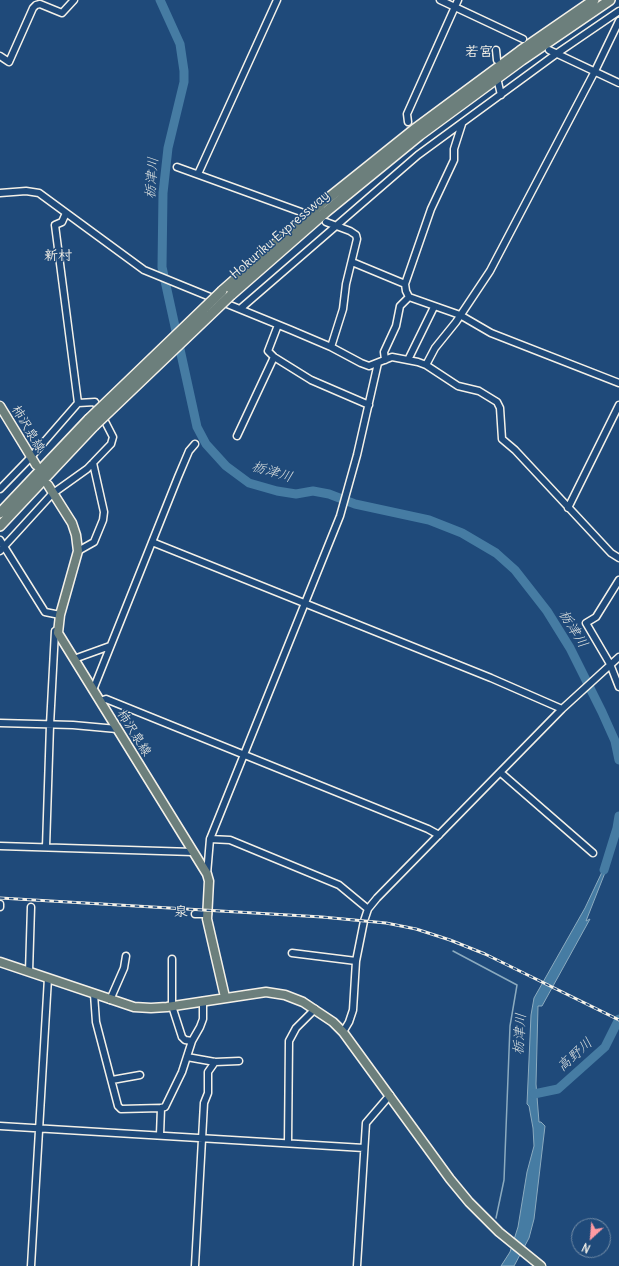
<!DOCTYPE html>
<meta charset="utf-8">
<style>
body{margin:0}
#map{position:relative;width:619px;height:1266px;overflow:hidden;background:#1f4a7a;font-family:Delius,sans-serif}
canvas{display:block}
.north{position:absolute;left:571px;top:1218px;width:40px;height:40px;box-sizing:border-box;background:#1f4a7a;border:1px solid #748da6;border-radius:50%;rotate:206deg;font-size:11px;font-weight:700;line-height:16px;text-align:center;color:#f4f1e8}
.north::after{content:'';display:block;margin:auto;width:14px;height:18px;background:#ff9aa2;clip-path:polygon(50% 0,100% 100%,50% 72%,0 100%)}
</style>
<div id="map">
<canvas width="619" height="1266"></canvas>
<div class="north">N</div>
</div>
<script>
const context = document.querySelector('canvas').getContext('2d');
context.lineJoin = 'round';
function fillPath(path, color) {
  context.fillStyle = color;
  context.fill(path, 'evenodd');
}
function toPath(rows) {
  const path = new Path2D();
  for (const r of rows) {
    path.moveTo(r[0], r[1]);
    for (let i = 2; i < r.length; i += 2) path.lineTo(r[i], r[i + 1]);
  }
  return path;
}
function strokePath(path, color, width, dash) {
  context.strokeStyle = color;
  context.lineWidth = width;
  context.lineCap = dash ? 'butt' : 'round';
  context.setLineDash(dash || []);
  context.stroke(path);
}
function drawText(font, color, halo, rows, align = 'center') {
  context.font = font + ' Delius,"Klee One",sans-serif';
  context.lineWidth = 3;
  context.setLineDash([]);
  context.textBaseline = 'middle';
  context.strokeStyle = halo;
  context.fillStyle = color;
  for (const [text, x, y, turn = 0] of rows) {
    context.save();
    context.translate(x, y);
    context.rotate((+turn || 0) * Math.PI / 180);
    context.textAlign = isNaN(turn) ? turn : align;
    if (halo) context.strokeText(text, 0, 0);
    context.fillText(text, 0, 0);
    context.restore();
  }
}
const water = toPath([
 [612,851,608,865,586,921,590,919,542,1006,538,1006,536,1084,539,1122,541,1122,545,1126,534,1219,529,1238,514,1266,501,1266,510,1252,518,1227,527,1172,534,1146,533,1128,529,1106,527,1104,531,1015,534,998,585,908,612,851]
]);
fillPath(water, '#467ca3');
strokePath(water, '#8cabbf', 1);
strokePath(toPath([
 [453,951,517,985,510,1026,504,1180,496,1218]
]), '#8cabbf', 1.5);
strokePath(toPath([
 [160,0,180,44,184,71,184,82,168,148,163,193,162,267,197,427,206,444,226,466,249,483,277,491,296,494,313,491,329,494,355,504,429,520,462,533,496,553,515,570,533,593,547,611,570,648,602,712,615,741,619,760],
 [604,870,617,828,619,816],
 [534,1094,558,1089,605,1047,619,1019]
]), '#467ca3', 9);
strokePath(toPath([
 [408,122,414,149]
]), '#3f638a', 6, [6, 3]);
const minor = toPath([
 [440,0,523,39],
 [496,50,497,60],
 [549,50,619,83],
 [0,56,9,62,33,8,36,5,40,4,62,13,74,0],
 [498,82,501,95],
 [408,122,407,114,458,0],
 [462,124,454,149,454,160,431,209,405,284,406,291,409,297,460,315,491,333,619,383],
 [177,167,301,212],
 [198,174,277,0],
 [0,193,26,191,39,193,144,270,291,330,331,347,361,363,369,366,392,357,418,362,426,365,458,386,479,391,497,402,500,408,502,439,515,450,611,553,619,558],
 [66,213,62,222,55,225,78,403],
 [326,222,350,231,356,235,357,239,346,284,343,309,331,347],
 [352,262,405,284],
 [240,309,418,155,556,54,619,11],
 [278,325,268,351,274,357,311,380,369,405],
 [385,360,384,352,396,326,400,306,409,297],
 [408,360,434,307],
 [426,365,435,348,456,322,490,271,595,71,619,21],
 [237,436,274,357],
 [0,489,31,457,78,403,95,402,113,437,111,444,87,469,52,494,0,551],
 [568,508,619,405],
 [0,540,45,612,60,615],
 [152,542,491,678,562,709],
 [78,551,94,542,103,520,104,512,93,463],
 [619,580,596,617,586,623,610,664,619,687],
 [74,659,110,646],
 [93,690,178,477,189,451,195,444],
 [100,701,106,699,428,829,439,835],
 [0,723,73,725,117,729],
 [501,773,593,853],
 [210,839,230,840,339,885,368,909],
 [0,846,193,852],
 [46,847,50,725,55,631,57,630],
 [207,874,210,839,340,516,357,455,378,363],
 [0,907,0,904],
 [195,914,208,914],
 [292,953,356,961],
 [172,959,172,1006,182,1037,185,1040,192,1041],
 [29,972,31,907],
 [94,994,96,1022,118,1106,121,1109,161,1108],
 [110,1000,124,968,126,956],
 [343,1032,349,1022,353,1010,356,961,364,921,368,909,377,898,562,709,619,657],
 [187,1057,215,1062,239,1061],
 [112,1080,140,1075],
 [0,1126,364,1148],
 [160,1135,161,1108,165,1107,182,1072,192,1041,200,1027,203,1019,203,1001],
 [288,1143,289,1041,296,1028,315,1009],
 [31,1266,48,978],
 [195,1266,204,1103,208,1093,208,1072,215,1062],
 [357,1266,366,1123,390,1095]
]);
const major = toPath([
 [0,406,36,465],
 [48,485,72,523,76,535,78,551,60,615,58,633,207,874,209,881,207,919,225,997],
 [0,962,134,1007,151,1008,167,1007,266,992,285,995,303,1002,333,1022,343,1032,450,1179,469,1202,499,1232,541,1266]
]);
const highway = toPath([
 [222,291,321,204,416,128,520,51,594,0],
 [231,295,327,211,420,135,522,60,610,0],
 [0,513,89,419],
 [0,526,94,426]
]);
strokePath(minor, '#f4f1e8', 9);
strokePath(major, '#f4f1e8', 11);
strokePath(highway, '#f4f1e8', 12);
strokePath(minor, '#1f4a7a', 6);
strokePath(major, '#6c7f7c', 8);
strokePath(highway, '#6c7f7c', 9);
const rail = toPath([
 [0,898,322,917,386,923,416,929,450,940,485,954,619,1020]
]);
strokePath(rail, '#f4f1e8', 3);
strokePath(rail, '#1f4a7a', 1.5, [4.5]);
const highwayBridge = toPath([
 [89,419,222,291],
 [94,426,231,295]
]);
strokePath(highwayBridge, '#f4f1e8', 12, []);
strokePath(highwayBridge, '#6c7f7c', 9);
drawText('13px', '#f4f1e8', '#1f4a7a', [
 ["Hokuriku Expressway",280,235,-41],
 ["柿沢泉線",28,429,59],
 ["柿沢泉線",134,733,58]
]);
drawText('bold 14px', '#f4f1e8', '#1f4a7a', [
 ["若宮",479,52],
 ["新村",58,256],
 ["泉",181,912]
]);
drawText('italic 14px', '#dadfde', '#1f4a7a', [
 ["栃津川",152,178,-85],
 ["栃津川",272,472,17],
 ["栃津川",573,629,58],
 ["栃津川",520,1034,-86],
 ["高野川",575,1055,-42]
]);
</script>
